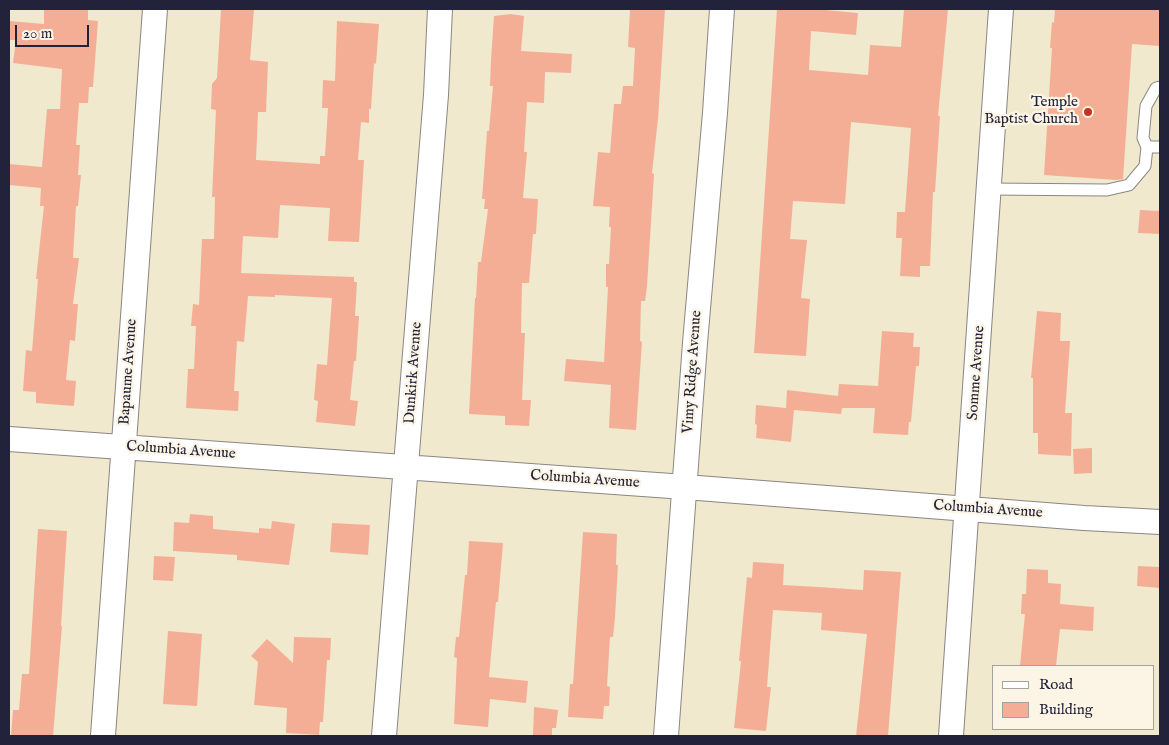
<!DOCTYPE html>
<style>
body{margin:0}
#map{position:relative;width:1169px;height:745px;overflow:hidden;background:#f1e9cd;font-family:"IM FELL English",serif}
canvas{display:block}
.frame{position:absolute;inset:0;border:10px solid #22223b;pointer-events:none}
.legend{position:absolute;left:992px;top:665px;width:162px;height:65px;box-sizing:border-box;background:#fcf5e5;border:1px solid #a5a1a1;margin:0;padding:6px 9px;list-style:none;font-size:15px;color:#22223b}
.legend li{display:flex;align-items:center;gap:10px;height:25px}
.legend b{width:25px;border:1px solid #a5a1a1}
.scale{position:absolute;left:15px;top:25px;width:74px;height:22px;box-sizing:border-box;border:2px solid #22223b;border-top:0;padding-left:6px;font-size:15px;line-height:18px;white-space:nowrap;color:#22223b;-webkit-text-stroke:4px #fcf5e5;paint-order:stroke}
</style>
<div id="map">
<canvas width="1169" height="745"></canvas>
<div class="frame"></div>
<ul class="legend">
<li><b style="height:6px;background:#fff"></b>Road</li>
<li><b style="height:14px;background:#f4ae95"></b>Building</li>
</ul>
<div class="scale">20 m</div>
</div>
<script>
const context = document.querySelector('canvas').getContext('2d');
context.lineJoin = 'round';
function fillPath(path, color) {
  context.fillStyle = color;
  context.fill(path, 'evenodd');
}
function toPath(rows) {
  const path = new Path2D();
  for (const r of rows) {
    path.moveTo(r[0], r[1]);
    for (let i = 2; i < r.length; i += 2) path.lineTo(r[i], r[i + 1]);
  }
  return path;
}
function strokePath(path, color, width, dash) {
  context.strokeStyle = color;
  context.lineWidth = width;
  context.lineCap = dash ? 'butt' : 'round';
  context.setLineDash(dash || []);
  context.stroke(path);
}
function drawText(font, color, halo, rows, align = 'center') {
  context.font = font + ' "IM FELL English",serif';
  context.lineWidth = 4.5;
  context.setLineDash([]);
  context.textBaseline = 'middle';
  context.strokeStyle = halo;
  context.fillStyle = color;
  for (const [text, x, y, turn = 0] of rows) {
    context.save();
    context.translate(x, y);
    context.rotate((+turn || 0) * Math.PI / 180);
    context.textAlign = isNaN(turn) ? turn : align;
    if (halo) context.strokeText(text, 0, 0);
    context.fillText(text, 0, 0);
    context.restore();
  }
}
fillPath(toPath([
 [44,9,88,9,88,20,98,21,93,87,89,87,88,103,79,103,76,145,80,145,78,175,81,175,78,206,76,206,73,258,79,258,73,304,78,304,75,341,70,340,66,380,76,381,74,406,36,403,36,392,23,391,26,350,32,351,38,279,36,279,44,206,40,206,41,188,9,185,9,164,42,167,47,109,60,109,62,69,13,63,16,40,9,40,9,21,44,24],
 [221,9,254,9,250,60,268,62,266,112,258,112,256,160,320,164,320,156,325,156,328,108,322,108,323,80,335,81,337,21,379,24,376,64,374,63,371,109,369,109,369,123,361,122,358,160,364,160,359,242,328,241,330,208,280,205,278,238,243,236,241,273,354,277,354,282,357,282,355,316,359,316,356,361,354,361,350,400,358,401,355,426,316,422,318,401,314,400,317,364,327,365,332,298,275,295,275,297,248,296,244,342,237,341,234,391,239,391,238,411,186,408,188,369,194,369,196,326,191,326,193,304,199,305,202,239,214,239,215,197,212,197,216,110,211,109,212,84,217,78],
 [630,9,665,9,658,119,652,173,654,174,647,286,645,301,641,301,640,341,642,342,636,430,609,428,611,385,564,381,566,359,604,362,608,287,606,287,606,264,609,264,611,227,609,227,610,207,593,206,598,152,610,153,614,104,621,104,623,86,633,86,635,48,628,47],
 [777,9,814,9,858,13,856,35,811,31,809,70,868,75,870,45,901,47,904,9,948,9,938,116,940,116,935,192,933,192,930,266,920,266,920,277,900,276,902,238,896,238,897,212,905,212,911,128,851,122,845,204,793,201,790,239,807,240,801,298,810,299,806,356,754,353],
 [1055,9,1160,9,1160,46,1132,44,1123,179,1117,180,1044,175,1052,48,1050,48,1052,22,1054,23],
 [511,14,524,16,521,51,572,54,571,73,545,72,544,103,527,102,524,152,527,152,523,198,538,199,536,234,533,234,529,283,522,283,521,333,525,333,522,400,531,400,529,426,505,425,505,416,469,414,475,298,476,298,478,262,481,262,488,209,484,209,485,199,482,199,486,146,487,131,489,131,493,86,490,86,491,60,494,16],
 [1140,210,1160,211,1160,234,1138,233],
 [1037,311,1061,313,1060,341,1070,341,1065,413,1072,413,1071,456,1038,454,1038,433,1033,433,1033,378,1031,378],
 [882,331,914,333,913,347,920,347,919,366,916,366,911,422,909,422,908,435,873,433,875,408,842,408,841,414,794,410,791,442,756,438,757,425,755,424,756,405,786,408,787,390,838,396,839,384,878,386],
 [1092,448,1092,473,1074,474,1073,449],
 [190,514,213,516,213,529,259,533,259,528,271,529,272,521,295,524,289,565,237,560,237,555,173,551,174,522,189,523],
 [332,523,370,525,368,555,330,552],
 [38,529,67,531,61,626,62,626,53,736,11,736,13,710,19,710,22,674,29,674],
 [583,532,617,534,616,565,618,565,615,617,613,637,610,637,607,686,610,687,609,706,604,706,603,719,568,717,570,684,573,684],
 [469,541,503,543,498,602,496,602,489,677,528,681,526,703,490,699,488,727,454,724,457,658,454,657,456,637,459,637,465,575,467,575],
 [154,556,175,557,173,581,153,580],
 [753,562,784,564,783,585,818,587,863,590,864,570,901,572,888,736,856,736,867,634,821,630,822,613,773,610,767,687,771,687,766,731,734,728,741,661,739,661,747,577,752,578],
 [1138,566,1160,567,1160,588,1137,586],
 [1027,569,1048,570,1048,583,1061,584,1060,604,1094,607,1093,631,1060,629,1056,666,1020,666,1025,614,1021,614,1022,594,1026,594],
 [168,631,202,634,197,706,163,704],
 [294,637,331,638,330,660,327,660,323,722,320,722,319,735,286,733,287,708,254,705,258,662,251,656,267,639,293,663],
 [534,707,558,710,556,728,552,728,552,736,533,736]
]), '#f4ae95');
const service = toPath([
 [1160,87,1156,88,1146,106,1143,138,1147,147,1160,147],
 [989,189,1107,190,1129,185,1145,166,1147,147]
]);
const minor = toPath([
 [9,439,685,487,1084,518,1160,522],
 [103,736,155,9],
 [384,736,436,95,440,9],
 [666,736,695,343,715,113,722,9],
 [951,736,1001,9]
]);
strokePath(service, '#8a8684', 13);
strokePath(minor, '#8a8684', 26);
strokePath(service, '#fff', 11);
strokePath(minor, '#fff', 24);
for (const [x, y, r, color] of [
 [1088,112,5,"#c8321e"]
]) {
  const dot = new Path2D();
  dot.arc(x, y, r, 0, 2 * Math.PI);
  context.fillStyle = color;
  context.fill(dot);
  strokePath(dot, '#fcf5e5', 2);
}
drawText('15px', '#22223b', '#fcf5e5', [
 ["Temple",1078,103],
 ["Baptist Church",1078,120]
], 'right');
drawText('15px', '#22223b', '#fcf5e5', [
 ["Bapaume Avenue",129,372,-86],
 ["Vimy Ridge Avenue",693,372,-86],
 ["Dunkirk Avenue",414,373,-86],
 ["Somme Avenue",977,373,-86],
 ["Columbia Avenue",181,451,4],
 ["Columbia Avenue",585,480,4],
 ["Columbia Avenue",988,510,4]
]);
</script>
